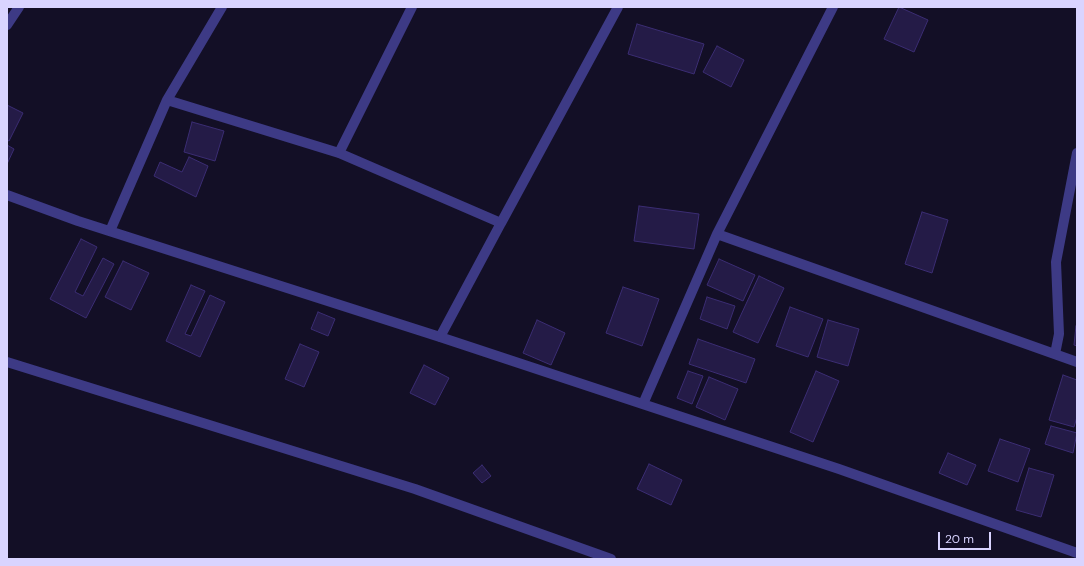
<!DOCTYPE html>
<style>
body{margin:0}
#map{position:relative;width:1084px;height:566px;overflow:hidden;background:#130f26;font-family:"DM Sans",sans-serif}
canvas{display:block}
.frame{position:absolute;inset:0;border:8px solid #d9d4ff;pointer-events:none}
.scale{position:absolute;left:938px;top:532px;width:53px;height:18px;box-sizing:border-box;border:2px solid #d9d4ff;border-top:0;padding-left:5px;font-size:12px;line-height:14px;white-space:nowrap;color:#d9d4ff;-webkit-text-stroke:3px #130f26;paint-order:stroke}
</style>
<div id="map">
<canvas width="1084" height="566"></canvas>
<div class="frame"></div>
<div class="scale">20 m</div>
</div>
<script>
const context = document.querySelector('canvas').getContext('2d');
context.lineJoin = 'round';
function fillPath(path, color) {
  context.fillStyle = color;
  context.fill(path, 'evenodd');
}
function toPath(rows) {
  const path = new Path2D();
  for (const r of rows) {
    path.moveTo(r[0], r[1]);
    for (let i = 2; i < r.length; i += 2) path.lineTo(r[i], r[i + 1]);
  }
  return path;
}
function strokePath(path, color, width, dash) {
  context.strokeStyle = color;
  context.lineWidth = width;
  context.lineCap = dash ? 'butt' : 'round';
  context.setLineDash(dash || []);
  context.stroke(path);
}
const building = toPath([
 [899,7,928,20,914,52,884,39,899,7],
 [637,24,704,44,694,74,628,54,637,24],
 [717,46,744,60,731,87,703,72,717,46],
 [7,105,23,113,9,141,7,140,7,105],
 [192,122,224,131,215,161,184,152,192,122],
 [7,145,14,149,7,164,7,145],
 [189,157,208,166,196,197,154,176,160,162,182,172,189,157],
 [639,206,699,214,694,249,634,241,639,206],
 [922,212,948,220,932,273,905,264,922,212],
 [81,239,97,247,75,292,83,296,103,258,114,264,86,318,50,299,81,239],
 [719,259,755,275,743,301,707,285,719,259],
 [123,261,149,273,131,310,105,297,123,261],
 [759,276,784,288,758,343,733,332,759,276],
 [191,285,205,291,185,334,191,336,210,295,225,302,200,357,166,341,191,285],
 [623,287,659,299,642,346,606,333,623,287],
 [707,297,735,306,727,329,700,319,707,297],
 [790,307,823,319,808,357,776,346,790,307],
 [318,312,335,319,328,336,311,329,318,312],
 [537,320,565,333,551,365,523,353,537,320],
 [828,320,859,329,848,366,817,357,828,320],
 [1076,326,1077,326,1077,346,1074,345,1076,326],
 [698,339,755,359,746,383,689,364,698,339],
 [300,344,319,352,304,387,285,379,300,344],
 [424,365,449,378,435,405,410,393,424,365],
 [688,371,703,376,692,404,677,398,688,371],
 [816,371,839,381,813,442,790,432,816,371],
 [1063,375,1077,380,1077,417,1074,427,1049,420,1063,375],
 [709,377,738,389,725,420,696,407,709,377],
 [1051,426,1077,433,1073,453,1045,444,1051,426],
 [1000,439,1030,449,1018,482,988,471,1000,439],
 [948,453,976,465,967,485,939,473,948,453],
 [649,464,682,480,671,505,637,489,649,464],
 [482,465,491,476,482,483,473,473,482,465],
 [1029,468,1054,475,1041,517,1016,510,1029,468]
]);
fillPath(building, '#241b47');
strokePath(building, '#3b2d73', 1);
strokePath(toPath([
 [7,25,19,7],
 [167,100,339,153,501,223,440,337],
 [339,153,412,7],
 [7,195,78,221,440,337,839,469,1077,553],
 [501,223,618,7],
 [110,231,167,100,222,7],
 [717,234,833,7],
 [1055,354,1059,334,1056,262,1077,153],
 [7,362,415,489,611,559],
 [643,404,717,234,1077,362]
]), '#3d3a85', 10);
</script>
